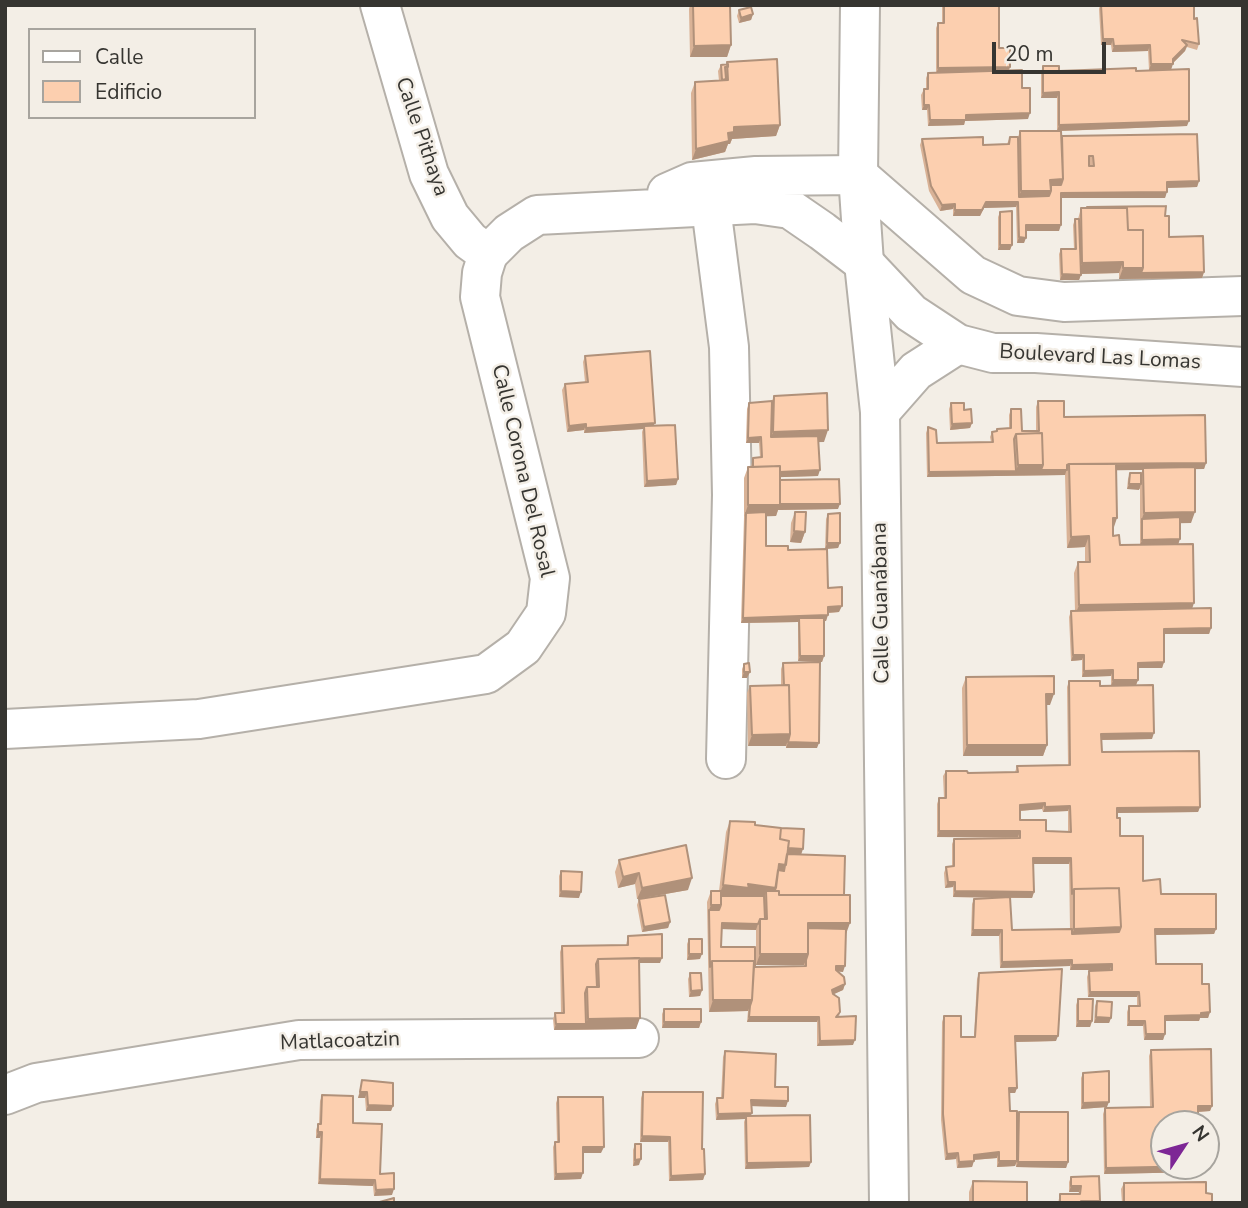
<!DOCTYPE html>
<meta charset="utf-8">
<style>
body{margin:0}
#map{position:relative;width:1248px;height:1208px;overflow:hidden;background:#f3eee6;font-family:"Nunito Sans",sans-serif}
canvas{display:block}
.frame{position:absolute;inset:0;border:7px solid #363531;pointer-events:none}
.legend{position:absolute;left:28px;top:28px;width:228px;height:91px;box-sizing:border-box;background:#f3eee6;border:2px solid #a7a49e;margin:0;padding:9px 12px;list-style:none;font-size:21px;color:#363531}
.legend li{display:flex;align-items:center;gap:14px;height:35px}
.legend b{width:35px;border:2px solid #a7a49e}
.north{position:absolute;left:1150px;top:1110px;width:70px;height:70px;box-sizing:border-box;background:#f3eee6;border:2px solid #a7a49e;border-radius:50%;rotate:54deg;font-size:19px;font-weight:700;line-height:28px;text-align:center;color:#363531}
.north::after{content:'';display:block;margin:auto;width:24px;height:32px;background:#7d2695;clip-path:polygon(50% 0,100% 100%,50% 72%,0 100%)}
.scale{position:absolute;left:992px;top:42px;width:114px;height:32px;box-sizing:border-box;border:4px solid #363531;border-top:0;padding-left:9px;font-size:21px;line-height:24px;white-space:nowrap;color:#363531;-webkit-text-stroke:5px #f3eee6;paint-order:stroke}
</style>
<div id="map">
<canvas width="1248" height="1208"></canvas>
<div class="frame"></div>
<ul class="legend">
<li><b style="height:9px;background:#fff"></b>Calle</li>
<li><b style="height:19px;background:#fccfaf"></b>Edificio</li>
</ul>
<div class="north">N</div>
<div class="scale">20 m</div>
</div>
<script>
const context = document.querySelector('canvas').getContext('2d');
context.lineJoin = 'round';
function toPath(rows) {
  const path = new Path2D();
  for (const r of rows) {
    path.moveTo(r[0], r[1]);
    for (let i = 2; i < r.length; i += 2) path.lineTo(r[i], r[i + 1]);
  }
  return path;
}
function strokePath(path, color, width, dash) {
  context.strokeStyle = color;
  context.lineWidth = width;
  context.lineCap = dash ? 'butt' : 'round';
  context.setLineDash(dash || []);
  context.stroke(path);
}
function fillPath(path, color) {
  context.fillStyle = color;
  context.fill(path, 'evenodd');
}
function drawText(font, color, halo, rows, align = 'center') {
  context.font = font + ' "Nunito Sans",sans-serif';
  context.lineWidth = 5;
  context.setLineDash([]);
  context.textBaseline = 'middle';
  context.strokeStyle = halo;
  context.fillStyle = color;
  for (const [text, x, y, turn = 0] of rows) {
    context.save();
    context.translate(x, y);
    context.rotate((+turn || 0) * Math.PI / 180);
    context.textAlign = isNaN(turn) ? turn : align;
    if (halo) context.strokeText(text, 0, 0);
    context.fillText(text, 0, 0);
    context.restore();
  }
}
const minor = toPath([
 [860,5,858,175,864,263,880,412,889,1203],
 [711,207,729,347,732,495,726,759],
 [880,412,916,371,958,344],
 [5,729,199,719,486,674,523,647,546,613,550,578,480,297,482,273,488,254,470,241,450,217,429,174,380,5],
 [5,1095,36,1083,299,1040,639,1038]
]);
const tertiary = toPath([
 [667,193,692,182,756,176,858,175,973,275,1018,296,1064,302,1243,296],
 [488,254,509,233,537,215,755,204,790,209,822,231,864,263,911,313,958,344,993,353,1036,353,1243,367]
]);
strokePath(minor, '#b5b0a9', 42);
strokePath(tertiary, '#b5b0a9', 42);
strokePath(minor, '#fff', 38);
strokePath(tertiary, '#fff', 38);
fillPath(toPath([
 [690,5,730,5,731,45,727,57,690,57,689,9],
 [942,5,999,5,999,48,1010,67,1009,70,1022,88,1028,119,965,121,964,125,928,126,927,110,922,110,921,95,924,89,926,89,926,78,928,73,936,72,936,28,938,23,942,23],
 [1100,5,1194,5,1194,19,1199,44,1197,50,1187,47,1185,51,1173,63,1149,70,1148,51,1112,52,1111,45,1101,45,1099,9],
 [739,10,753,14,751,20,739,23,737,16],
 [727,62,780,125,776,136,732,139,730,144,728,144,725,152,692,160,691,93,695,82,719,81,718,71,721,65,727,64],
 [1043,66,1059,71,1136,71,1187,126,1061,131,1062,136,1199,181,1197,187,1167,188,1165,198,1061,198,1059,231,1026,231,1024,243,1017,243,1016,207,984,208,980,216,953,216,953,209,940,211,929,191,920,145,922,139,983,145,1007,144,1010,137,1018,137,1020,131,1057,131,1057,98,1041,98,1041,72],
 [1081,208,1165,216,1169,237,1204,272,1202,278,1119,279,1119,273,1081,274,1079,280,1060,280,1059,254,1061,249,1074,249,1073,225,1075,219,1078,219],
 [1000,212,1012,245,1010,250,998,250,998,217],
 [585,356,655,423,653,426,678,479,676,485,644,487,642,432,643,429,584,433,584,430,567,432,562,390,565,384,585,382,583,362],
 [774,396,824,442,818,442,818,476,780,477,780,480,838,509,778,510,776,516,766,516,766,546,788,550,828,588,839,612,828,613,826,621,824,621,824,656,822,662,798,661,798,622,741,623,744,517,744,478,748,467,751,467,753,458,760,457,759,443,746,443,747,409,749,403,772,401],
 [1038,401,1064,417,1206,463,1204,469,1195,469,1191,523,1180,523,1178,544,1192,609,1211,628,1209,634,1164,634,1164,662,1162,668,1138,668,1138,680,1136,685,1152,739,1102,740,1102,752,1200,807,1198,812,1117,813,1120,836,1143,881,1216,929,1214,934,1156,935,1156,964,1202,984,1210,1012,1208,1018,1200,1018,1199,1021,1165,1021,1165,1034,1163,1040,1144,1040,1143,1026,1127,1026,1127,1012,1129,1006,1137,1006,1137,997,1088,997,1087,977,1089,971,1110,970,1070,970,1070,966,1000,968,999,936,971,936,972,904,974,899,1005,898,953,897,953,887,945,888,944,873,946,867,952,866,952,844,954,839,1018,838,937,837,937,804,939,798,944,798,943,776,946,771,968,773,1015,772,1017,766,1068,765,1067,687,1069,681,1100,686,1111,685,1111,676,1082,677,1082,660,1071,661,1069,617,1071,611,1075,611,1074,573,1078,562,1085,562,1085,547,1067,548,1065,475,927,477,926,433,928,427,937,443,991,442,990,437,992,432,996,431,997,429,1009,428,1009,415,1011,409,1022,431,1036,431,1036,407],
 [1116,470,1143,470,1141,473,1130,473,1128,479,1127,489,1140,489,1140,544,1120,545,1113,536],
 [1042,809,1043,812,1068,811,1068,832,1046,831,1020,820,1020,811],
 [1033,864,1069,864,1070,929,1012,930,1010,898,1032,898,1034,892],
 [951,403,964,410,972,423,970,428,950,430,949,409],
 [795,512,805,532,801,543,790,542,791,523],
 [828,514,840,543,838,548,825,549,826,519],
 [783,663,817,748,786,748,786,746,748,746,747,693,749,688,781,685,781,669],
 [744,664,750,672,747,678,742,678,742,669],
 [966,677,1050,705,1046,705,1047,745,1043,756,963,756,962,688],
 [730,821,755,825,801,854,844,895,846,934,843,972,837,971,845,984,843,990,833,994,840,1012,839,1017,853,1045,817,1046,817,1022,747,1022,748,1011,709,1012,707,902,711,891,719,891,726,832],
 [722,929,756,930,756,965,804,965,804,966,755,967,721,947],
 [619,860,688,890,637,899,635,884,618,888,615,872],
 [561,871,579,898,559,897,559,876],
 [639,899,670,922,668,928,642,932,637,905],
 [628,936,660,963,639,963,636,1029,554,1030,553,1019,555,1013,561,1013,560,952,562,946,626,945],
 [689,939,700,959,687,960,687,944],
 [979,973,1056,1041,1015,1042,1017,1088,1015,1093,1009,1093,1010,1111,1017,1118,1019,1112,1068,1162,1066,1168,1016,1167,1016,1162,1015,1166,997,1167,997,1158,974,1160,972,1167,957,1168,956,1159,945,1160,941,1120,942,1022,944,1016,961,1037,974,1037,977,979],
 [690,974,702,990,700,996,689,997,688,979],
 [1078,999,1092,1021,1090,1027,1076,1027,1076,1005],
 [1097,1001,1111,1018,1109,1023,1094,1023,1095,1006],
 [664,1009,701,1022,699,1028,662,1028,662,1014],
 [1151,1050,1212,1106,1210,1111,1198,1112,1164,1124,1202,1172,1104,1174,1103,1114,1105,1108,1150,1107,1149,1056],
 [725,1051,775,1087,786,1107,751,1106,752,1113,750,1116,811,1162,809,1167,745,1169,744,1122,745,1119,716,1120,715,1104,717,1098,721,1098,723,1057],
 [1083,1073,1107,1107,1081,1109,1081,1078],
 [362,1080,393,1106,391,1111,366,1111,365,1098,358,1098],
 [643,1092,702,1149,705,1174,703,1180,669,1181,668,1142,640,1142,641,1098],
 [322,1095,353,1123,392,1195,374,1196,373,1186,318,1184,320,1138,316,1138,316,1130,318,1124,319,1124,320,1101],
 [558,1097,601,1153,583,1153,581,1179,554,1180,553,1147,555,1142,557,1142,556,1103],
 [635,1144,639,1165,633,1166,633,1150],
 [1071,1177,1100,1201,1099,1203,1058,1203,1060,1194,1078,1194,1079,1192,1069,1192,1069,1182],
 [973,1181,1027,1203,969,1203,969,1192],
 [1124,1183,1206,1193,1212,1203,1122,1203,1121,1189]
]), '#d9b296');
fillPath(toPath([
 [753,14,751,20,739,23,741,18],
 [1103,39,1113,39,1111,45,1101,45],
 [731,45,727,57,690,57,694,46],
 [1150,45,1148,51,1112,52,1114,46],
 [1187,45,1185,51,1172,64,1173,64,1171,70,1149,70,1151,64,1173,59],
 [1010,67,1008,72,936,74,938,68],
 [1059,92,1057,98,1041,98,1043,93],
 [924,105,929,105,927,110,922,110],
 [1030,113,1028,119,965,121,964,125,928,126,930,120,966,115],
 [1189,121,1187,126,1057,131,1059,125],
 [780,125,776,136,732,139,730,144,728,144,725,152,692,160,696,149,728,133,734,127],
 [1063,179,1059,191,1047,202,1018,202,1016,207,984,208,980,216,953,216,955,210,986,202,1017,202,1021,191,1050,180],
 [1199,181,1197,187,1164,188,1167,182],
 [1167,192,1165,198,1059,198,1061,193],
 [955,204,953,209,940,211,942,205],
 [1026,225,1061,225,1059,231,1024,231],
 [1019,237,1026,238,1024,243,1017,243],
 [1000,245,1012,245,1010,250,998,250],
 [1123,262,1119,273,1078,274,1082,263],
 [1123,268,1143,268,1204,272,1202,278,1119,279],
 [1062,274,1081,275,1079,280,1060,280],
 [655,423,652,428,644,426,643,429,584,433,586,428],
 [972,423,970,428,950,430,952,424],
 [586,424,584,430,567,432,569,426],
 [828,430,824,442,769,443,773,432],
 [761,437,759,443,746,443,748,438],
 [1206,463,1204,469,1069,471,1069,465],
 [1018,465,1068,465,1065,475,927,477,929,472,1016,471],
 [820,470,818,476,751,478,754,472],
 [678,479,676,485,644,487,647,481],
 [1129,484,1141,484,1139,490,1127,489],
 [778,504,840,504,838,509,778,510,776,516,746,517,746,513,744,517,748,505],
 [1195,512,1191,523,1142,524,1142,519,1140,524,1144,513],
 [1113,518,1117,518,1113,530],
 [794,531,805,532,801,543,790,542],
 [1089,536,1085,547,1067,548,1071,537],
 [1180,539,1178,545,1140,545,1142,540],
 [827,543,840,543,838,548,825,549],
 [1194,603,1190,615,1075,616,1079,605],
 [842,606,839,612,826,613,828,607],
 [828,615,826,621,800,622,799,618,798,622,741,623,743,618],
 [1211,628,1209,634,1162,634,1164,629],
 [1073,655,1084,655,1082,660,1071,661],
 [800,656,824,656,822,662,798,661],
 [1164,662,1162,668,1136,668,1138,663],
 [1113,670,1111,676,1082,677,1084,671],
 [744,672,750,672,747,678,742,678],
 [1113,680,1138,680,1136,685,1111,686],
 [1046,694,1054,694,1050,705,1042,705],
 [1154,733,1152,739,1099,740,1101,734],
 [790,734,786,746,748,746,752,735],
 [788,742,819,743,817,748,786,748],
 [967,745,1047,745,1043,756,963,756],
 [1045,803,1042,809,1018,811,1020,805],
 [1070,806,1068,811,1043,812,1045,807],
 [1200,807,1198,812,1115,813,1117,808],
 [939,831,1020,831,1018,837,937,837],
 [786,848,803,849,801,855,784,854],
 [1033,858,1071,858,1069,864,1031,864],
 [779,864,786,865,782,876,777,870],
 [639,873,635,884,618,888,623,877],
 [692,878,688,890,637,899,642,888],
 [948,882,955,882,953,887,945,888],
 [748,884,776,888,772,899,766,891,764,898,746,896,744,899,719,896,723,885],
 [561,891,581,892,579,898,559,897],
 [955,891,1034,892,1032,898,953,897],
 [711,905,721,905,716,916,709,910],
 [670,922,668,928,642,932,644,927],
 [722,923,758,924,756,930,720,929],
 [808,923,850,923,846,934,806,928],
 [1121,927,1117,938,1070,940,1074,929],
 [1155,929,1216,929,1214,934,1153,935],
 [973,930,1002,930,999,936,971,936],
 [689,954,702,954,700,959,687,960],
 [760,954,808,954,804,965,756,965],
 [633,957,662,958,660,963,631,963],
 [1072,960,1070,966,1000,968,1002,962],
 [1112,964,1110,970,1070,970,1072,965],
 [836,966,845,966,843,972,834,971],
 [845,984,843,990,830,996,832,990],
 [702,990,700,996,689,997,691,991],
 [1090,992,1139,992,1137,997,1088,997],
 [713,1000,752,1000,748,1011,709,1012],
 [1210,1012,1208,1018,1200,1018,1199,1021,1163,1021,1165,1016],
 [749,1017,819,1017,817,1022,747,1022],
 [1096,1017,1111,1018,1109,1023,1094,1023],
 [640,1018,636,1029,554,1030,556,1024,585,1024,588,1019],
 [1078,1021,1092,1021,1090,1027,1076,1027],
 [1129,1021,1145,1021,1143,1026,1127,1026],
 [664,1022,701,1022,699,1028,662,1028],
 [1146,1034,1165,1034,1163,1040,1144,1040],
 [1015,1036,1058,1036,1056,1041,1013,1042],
 [855,1040,853,1045,817,1046,820,1041],
 [1009,1088,1017,1088,1015,1093,1007,1093],
 [360,1092,367,1092,365,1098,358,1098],
 [751,1100,788,1101,786,1107,749,1106],
 [1109,1102,1107,1107,1081,1109,1083,1103],
 [368,1105,393,1106,391,1111,366,1111],
 [1198,1106,1212,1106,1210,1111,1196,1112],
 [752,1113,750,1118,746,1116,745,1119,716,1120,718,1114],
 [318,1132,322,1132,320,1138,316,1138],
 [642,1136,670,1137,668,1142,640,1142],
 [583,1147,604,1147,601,1153,581,1153],
 [999,1152,997,1158,972,1160,974,1155],
 [958,1153,956,1159,945,1160,947,1154],
 [641,1159,639,1165,633,1166,635,1160],
 [974,1161,972,1167,957,1168,959,1162],
 [999,1161,1017,1161,1015,1166,997,1167],
 [811,1162,809,1167,745,1169,747,1163],
 [1018,1162,1068,1162,1066,1168,1016,1167],
 [1204,1166,1202,1172,1104,1174,1106,1168],
 [583,1173,581,1179,554,1180,556,1174],
 [705,1174,703,1180,669,1181,671,1176],
 [320,1179,375,1180,373,1186,318,1184],
 [1071,1186,1081,1186,1079,1192,1069,1192],
 [394,1189,392,1195,374,1196,376,1190],
 [1081,1201,1100,1201,1099,1203,1080,1203]
]), '#b0917a');
const building = toPath([
 [693,5,730,5,731,45,694,46,693,5],
 [944,5,999,5,999,48,1010,48,1010,67,938,68,938,23,944,23,944,5],
 [1101,5,1194,5,1194,19,1197,18,1199,44,1182,40,1187,45,1173,59,1173,64,1151,64,1150,45,1114,46,1113,39,1103,39,1101,5],
 [751,7,753,14,741,18,739,10,751,7],
 [777,59,780,125,734,127,734,132,728,133,729,141,696,149,695,82,728,80,727,62,777,59],
 [728,64,728,67,725,67,726,79,722,80,721,65,728,64],
 [1043,66,1059,66,1059,71,1136,68,1136,71,1189,69,1189,121,1059,125,1059,92,1043,93,1043,66],
 [1022,70,1022,88,1030,88,1030,113,966,115,966,120,930,120,929,105,924,105,924,89,928,89,928,73,1022,70],
 [1020,131,1061,131,1063,179,1050,180,1051,191,1021,191,1020,131],
 [1197,134,1199,181,1167,182,1167,192,1061,193,1061,225,1026,225,1026,238,1019,237,1018,202,986,202,982,210,955,210,955,204,942,205,931,186,922,139,983,137,983,145,1009,144,1010,137,1018,137,1019,197,1049,196,1051,191,1051,185,1061,185,1063,179,1062,136,1197,134],
 [1089,156,1093,156,1094,166,1089,166,1089,156],
 [1166,206,1165,216,1169,216,1169,237,1203,236,1204,272,1141,273,1143,268,1143,230,1128,230,1127,208,1087,208,1087,207,1166,206],
 [1081,208,1127,208,1128,230,1143,230,1143,268,1123,268,1123,262,1082,263,1081,208],
 [1012,211,1012,245,1000,245,1000,212,1012,211],
 [1075,219,1079,219,1081,275,1062,274,1061,249,1076,249,1075,219],
 [650,351,655,423,586,428,586,424,569,426,565,384,588,382,585,356,650,351],
 [827,393,828,430,773,432,774,396,827,393],
 [772,401,771,437,818,436,820,470,780,472,780,466,753,467,753,458,762,457,761,437,748,438,749,403,772,401],
 [1038,401,1064,401,1064,417,1205,415,1206,463,1069,464,1067,465,1067,470,1041,470,1043,465,1042,433,1016,434,1014,439,1016,471,929,472,928,427,936,430,937,443,993,442,992,432,997,431,997,429,1011,428,1011,409,1021,409,1022,431,1039,431,1038,401],
 [951,403,964,403,964,410,971,409,972,423,952,424,951,403],
 [675,425,678,479,647,481,644,426,675,425],
 [1042,433,1043,465,1018,465,1016,434,1042,433],
 [1069,464,1116,464,1117,518,1113,518,1113,536,1119,535,1120,545,1193,544,1194,603,1079,605,1078,562,1090,562,1089,536,1071,537,1069,464],
 [780,466,780,505,748,505,748,467,780,466],
 [1195,467,1195,512,1144,513,1143,468,1195,467],
 [1130,473,1141,473,1141,484,1129,484,1130,473],
 [839,479,840,504,780,504,780,480,839,479],
 [766,512,766,546,788,546,788,550,827,549,828,588,842,587,842,606,828,607,828,615,743,618,746,513,766,512],
 [795,512,806,512,805,532,794,531,795,512],
 [840,513,840,543,827,543,828,514,840,513],
 [1180,517,1180,539,1142,540,1142,519,1180,517],
 [1211,608,1211,628,1164,629,1164,662,1138,663,1138,680,1113,680,1113,670,1084,671,1084,655,1073,655,1071,611,1211,608],
 [799,618,824,618,824,656,800,656,799,618],
 [820,662,819,743,788,742,790,734,789,685,784,685,783,663,820,662],
 [749,663,750,672,744,672,744,664,749,663],
 [1054,676,1054,694,1046,694,1047,745,967,745,966,677,1054,676],
 [1069,681,1100,681,1100,686,1153,685,1154,733,1101,734,1102,752,1199,751,1200,807,1117,808,1117,818,1120,818,1120,836,1143,836,1143,881,1160,879,1161,894,1216,894,1216,929,1155,929,1156,964,1202,964,1202,984,1209,984,1210,1012,1201,1013,1201,1015,1165,1016,1165,1034,1146,1034,1145,1021,1129,1021,1129,1006,1140,1006,1139,992,1090,992,1089,971,1112,970,1112,964,1072,965,1072,960,1002,962,1002,930,973,930,974,899,1010,897,1012,930,1072,929,1072,934,1119,932,1121,927,1119,888,1074,889,1072,894,1071,858,1033,858,1034,892,955,891,955,882,948,882,946,867,954,866,954,839,1020,838,1020,831,939,831,939,798,946,798,946,771,967,771,968,773,1018,772,1017,766,1070,765,1069,681],
 [1045,803,1045,807,1070,806,1071,832,1046,831,1046,820,1020,820,1020,805,1045,803],
 [789,685,790,734,752,735,750,686,789,685],
 [730,821,755,822,755,825,781,828,780,839,789,841,786,865,779,864,776,888,748,884,749,888,723,885,730,821],
 [781,828,804,829,803,849,788,848,789,841,780,839,781,828],
 [686,845,692,878,642,888,639,873,623,877,619,860,686,845],
 [787,854,845,856,844,895,779,895,779,891,775,891,778,870,784,871,787,854],
 [561,871,582,872,581,892,561,891,561,871],
 [1119,888,1121,927,1074,929,1074,889,1119,888],
 [711,891,721,891,721,905,711,905,711,891],
 [766,891,779,891,779,895,850,895,850,923,808,923,808,954,760,954,760,919,767,919,766,891],
 [665,895,670,922,644,927,639,899,665,895],
 [721,896,764,896,765,919,760,919,758,924,722,923,721,947,755,947,755,967,754,967,754,961,712,961,710,967,709,910,719,910,721,905,721,896],
 [808,928,846,929,845,966,836,966,836,970,844,977,845,984,832,990,833,994,839,998,840,1012,836,1017,856,1016,855,1040,820,1041,819,1017,749,1017,750,1006,752,1000,754,967,806,966,806,960,808,954,808,928],
 [662,934,662,958,598,959,596,964,597,987,587,987,585,993,586,1024,556,1024,555,1013,564,1013,562,946,628,945,628,936,662,934],
 [689,939,702,939,702,954,689,954,689,939],
 [639,958,640,1018,588,1019,587,987,599,987,598,959,639,958],
 [712,961,754,961,752,1000,713,1000,712,961],
 [1062,969,1058,1036,1015,1036,1017,1088,1009,1088,1010,1111,1017,1111,1017,1161,999,1161,999,1152,974,1155,974,1161,959,1162,958,1153,947,1154,943,1114,944,1016,961,1016,961,1037,975,1037,979,973,1062,969],
 [690,973,701,973,702,990,691,991,690,973],
 [1078,999,1093,999,1092,1021,1078,1021,1078,999],
 [1097,1001,1112,1002,1111,1018,1096,1017,1097,1001],
 [664,1009,701,1009,701,1022,664,1022,664,1009],
 [1211,1049,1212,1106,1198,1106,1198,1124,1164,1124,1164,1166,1204,1166,1106,1168,1105,1108,1153,1107,1151,1050,1211,1049],
 [725,1051,776,1054,775,1087,788,1087,788,1101,751,1100,752,1113,718,1114,717,1098,723,1098,725,1051],
 [1109,1071,1109,1102,1083,1103,1083,1073,1109,1071],
 [362,1080,393,1083,393,1106,368,1105,367,1092,360,1092,362,1080],
 [643,1092,703,1092,702,1149,704,1149,705,1174,671,1176,670,1137,642,1136,643,1092],
 [322,1095,353,1096,353,1123,382,1124,380,1174,394,1173,394,1189,376,1190,375,1180,320,1179,322,1132,318,1132,318,1124,321,1124,322,1095],
 [558,1097,603,1097,604,1147,583,1147,583,1173,556,1174,555,1142,559,1142,558,1097],
 [1019,1112,1068,1112,1068,1162,1018,1162,1019,1112],
 [810,1115,811,1162,747,1163,746,1116,810,1115],
 [635,1144,641,1144,641,1159,635,1160,635,1144],
 [1099,1176,1100,1201,1081,1201,1081,1203,1060,1203,1060,1194,1080,1194,1081,1186,1071,1186,1071,1177,1099,1176],
 [973,1181,1027,1182,1027,1203,973,1203,973,1181],
 [1206,1182,1206,1193,1212,1194,1212,1203,1124,1203,1124,1183,1206,1182],
 [394,1198,394,1203,376,1203,394,1198]
]);
fillPath(building, '#fccfaf');
strokePath(building, '#b0917a', 2);
drawText('21px', '#363531', '#f3eee6', [
 ["Calle Pithaya",421,137,71],
 ["Boulevard Las Lomas",1100,358,3],
 ["Calle Corona Del Rosal",522,471,77],
 ["Calle Guanábana",882,603,-91],
 ["Matlacoatzin",340,1042,-2]
]);
</script>
